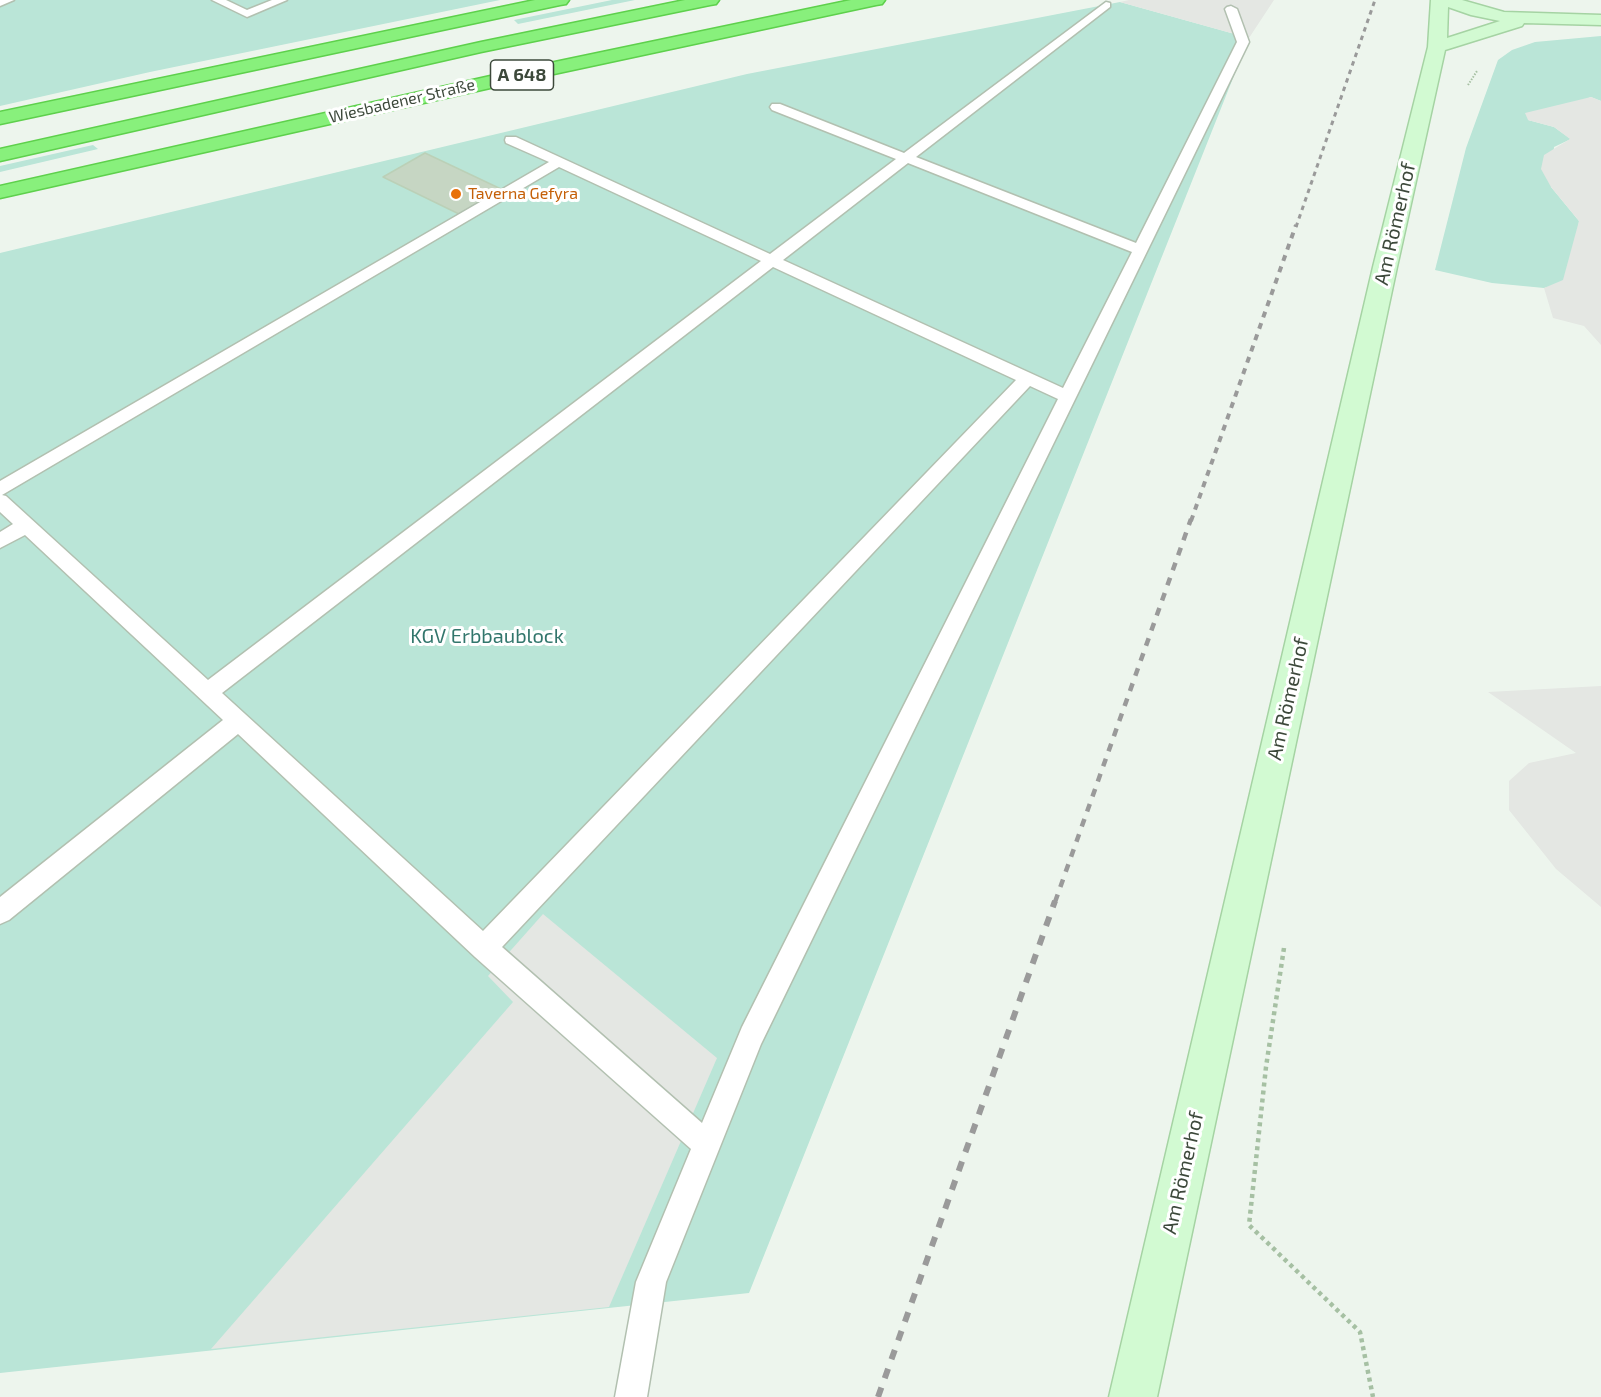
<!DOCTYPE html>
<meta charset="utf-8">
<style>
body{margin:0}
canvas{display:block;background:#edf5ed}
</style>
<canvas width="1601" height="1397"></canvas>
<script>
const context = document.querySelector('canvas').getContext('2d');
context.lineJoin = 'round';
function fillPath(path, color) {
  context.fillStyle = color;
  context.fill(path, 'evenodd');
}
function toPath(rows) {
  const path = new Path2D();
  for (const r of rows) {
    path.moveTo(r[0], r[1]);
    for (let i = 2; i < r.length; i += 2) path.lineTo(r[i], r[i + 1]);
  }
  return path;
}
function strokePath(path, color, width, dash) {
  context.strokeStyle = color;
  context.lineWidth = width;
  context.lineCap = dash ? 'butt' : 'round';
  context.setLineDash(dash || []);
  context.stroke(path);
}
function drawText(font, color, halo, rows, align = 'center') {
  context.font = font + ' "Exo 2",sans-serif';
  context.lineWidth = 6;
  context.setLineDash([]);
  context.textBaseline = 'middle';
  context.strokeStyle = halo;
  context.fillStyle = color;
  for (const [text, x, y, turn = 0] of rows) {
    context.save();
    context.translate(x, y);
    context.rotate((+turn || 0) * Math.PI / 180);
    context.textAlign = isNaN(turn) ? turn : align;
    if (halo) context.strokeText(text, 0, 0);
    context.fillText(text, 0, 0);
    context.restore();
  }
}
fillPath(toPath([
 [0,0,500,0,150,72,0,106],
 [612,0,635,0,518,24,514,20],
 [1120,2,1249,38,749,1293,0,1373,0,253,747,74],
 [1601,36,1601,101,1591,97,1528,120,1554,127,1571,139,1554,147,1551,187,1579,221,1572,281,1544,288,1492,283,1435,270,1466,148,1498,60,1512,50,1535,42],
 [93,145,98,149,0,172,0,166]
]), '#bae5d7');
fillPath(toPath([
 [1129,0,1274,0,1249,38,1120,2],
 [1591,97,1601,101,1601,345,1584,326,1553,318,1544,288,1563,280,1579,221,1551,187,1541,169,1544,155,1570,139,1554,127,1528,120,1525,113],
 [1601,686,1601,907,1556,869,1509,810,1509,781,1529,763,1576,753,1488,692],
 [543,914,717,1058,609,1307,211,1349,513,1002,488,976]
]), '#e4e7e3');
const building = toPath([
 [425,153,501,189,459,214,383,177,425,153]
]);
fillPath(building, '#c6d6c3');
strokePath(building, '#bbd0b7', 1.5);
const service = toPath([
 [0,0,14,0,0,6,0,0],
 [212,0,226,0,247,10,272,0,287,0,247,17,212,0],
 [1106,2,1110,3,1110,7,916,157,1136,243,1237,42,1225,9,1227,7,1231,6,1237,9,1249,42,761,1044,666,1282,647,1397,615,1397,636,1282,691,1149,475,957,238,734,9,920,0,924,0,897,223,720,25,535,0,548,0,532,13,524,0,512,0,481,549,162,506,143,505,140,506,137,516,137,770,254,896,159,772,110,770,107,772,104,780,104,904,153,1106,2],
 [908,163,1132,252,1063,388,783,260,908,163],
 [559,167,761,261,208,680,6,496,2,495,559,167],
 [773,267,1016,380,483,931,222,693,773,267],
 [1030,386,1058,399,742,1027,702,1123,502,947,1030,386]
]);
const secondary = toPath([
 [1431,0,1462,0,1504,12,1601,15,1601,25,1524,23,1522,26,1445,50,1397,267,1157,1397,1109,1397,1373,267,1428,47,1431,0],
 [1448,7,1471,15,1500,21,1447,38,1448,7]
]);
const motorway = toPath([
 [535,0,569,0,566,4,560,5,0,124,0,112,535,0],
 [685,0,719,0,716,4,710,5,481,52,0,161,0,149,481,42,685,0],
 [851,0,885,0,882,4,876,5,526,80,0,198,0,186,526,68,851,0]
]);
strokePath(service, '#b2c0b0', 3);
strokePath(secondary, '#a5d3a3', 3);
strokePath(motorway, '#5ed04c', 3);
strokePath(toPath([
 [1468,85,1477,71]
]), '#a6c0a3', 2, [1.5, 1.5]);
strokePath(toPath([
 [1284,948,1266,1067,1249,1225,1360,1332,1373,1397]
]), '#a6c0a3', 4.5, [4, 4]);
fillPath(service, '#fff');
fillPath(secondary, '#d2fad2');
fillPath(motorway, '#88f07c');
strokePath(toPath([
 [1296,227,1375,0]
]), '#9a9a9a', 3, [4.5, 4.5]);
strokePath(toPath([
 [1191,521,1296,225]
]), '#9a9a9a', 4, [6, 6]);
strokePath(toPath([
 [1055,902,1191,519]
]), '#9a9a9a', 4.5, [8, 8]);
strokePath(toPath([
 [878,1397,1055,901]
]), '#9a9a9a', 6, [10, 10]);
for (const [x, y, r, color] of [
 [456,194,6,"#e8710a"]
]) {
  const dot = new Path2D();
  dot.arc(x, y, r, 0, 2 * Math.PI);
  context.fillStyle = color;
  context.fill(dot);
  strokePath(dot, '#fff', 2);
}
drawText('16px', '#3d493b', '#fff', [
 ["Wiesbadener Straße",402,101,-13]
]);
drawText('16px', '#c56008', '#fff', [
 ["Taverna Gefyra",468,194]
], 'left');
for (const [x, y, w] of [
 [522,75,63]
]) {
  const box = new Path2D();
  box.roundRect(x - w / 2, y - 15, w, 30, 4.5);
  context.fillStyle = '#fff';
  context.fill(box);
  strokePath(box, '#3d493b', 1.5);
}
drawText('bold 18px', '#3d493b', null, [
 ["A 648",522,75]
]);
drawText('20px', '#3d493b', '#fff', [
 ["Am Römerhof",1395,224,-77],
 ["Am Römerhof",1288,699,-77],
 ["Am Römerhof",1183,1173,-77]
]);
drawText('20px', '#32766c', '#fff', [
 ["KGV Erbbaublock",487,636]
]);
</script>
